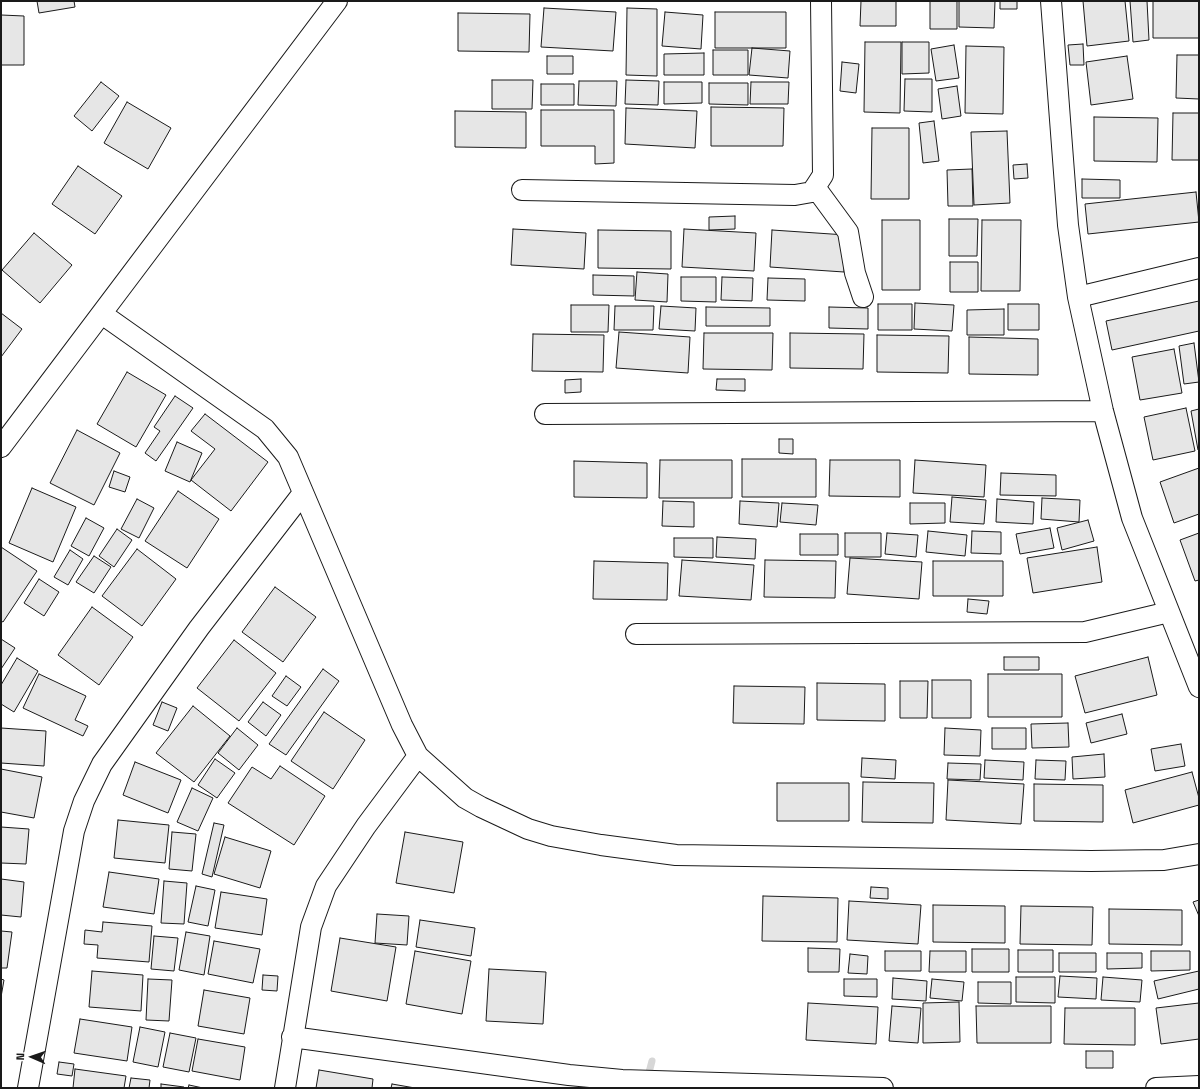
<!DOCTYPE html>
<style>
body{margin:0}
#map{position:relative;width:1200px;height:1089px;overflow:hidden;background:#fff;font-family:"Space Grotesk",sans-serif}
canvas{display:block}
.frame{position:absolute;inset:0;border:2px solid #1a1a1a;pointer-events:none}
.north{position:absolute;left:12px;top:1037px;width:40px;height:40px;-webkit-text-stroke:3px #fff;paint-order:stroke;rotate:272deg;font-size:11px;font-weight:700;line-height:16px;text-align:center;color:#1a1a1a}
.north::after{content:'';display:block;margin:auto;width:14px;height:18px;background:#1a1a1a;clip-path:polygon(50% 0,100% 100%,50% 72%,0 100%)}
</style>
<div id="map">
<canvas width="1200" height="1089"></canvas>
<div class="frame"></div>
<div class="north">N</div>
</div>
<script>
const context = document.querySelector('canvas').getContext('2d');
context.lineJoin = 'round';
function toPath(rows) {
  const path = new Path2D();
  for (const r of rows) {
    path.moveTo(r[0], r[1]);
    for (let i = 2; i < r.length; i += 2) path.lineTo(r[i], r[i + 1]);
  }
  return path;
}
function strokePath(path, color, width, dash) {
  context.strokeStyle = color;
  context.lineWidth = width;
  context.lineCap = dash ? 'butt' : 'round';
  context.setLineDash(dash || []);
  context.stroke(path);
}
function fillPath(path, color) {
  context.fillStyle = color;
  context.fill(path, 'evenodd');
}
strokePath(toPath([
 [647,1080,652,1061]
]), '#d7d7d7', 7);
const building = toPath([
 [37,1,74,1,75,7,39,13,37,1],
 [861,1,896,1,896,26,860,26,861,1],
 [930,1,957,1,957,29,930,29,930,1],
 [959,1,995,1,994,28,959,27,959,1],
 [1000,1,1017,1,1017,9,1000,9,1000,1],
 [1083,1,1125,1,1129,41,1087,46,1083,1],
 [1130,1,1147,1,1149,40,1133,42,1130,1],
 [1153,1,1199,1,1199,38,1153,38,1153,1],
 [544,8,616,12,613,51,541,47,544,8],
 [627,8,657,9,657,76,626,75,627,8],
 [665,12,703,15,701,49,662,46,665,12],
 [715,12,786,12,786,48,715,48,715,12],
 [458,13,530,14,529,52,458,51,458,13],
 [1,15,24,16,24,65,1,65,1,15],
 [865,42,901,42,900,113,864,112,865,42],
 [902,42,929,42,929,73,902,74,902,42],
 [1083,44,1084,65,1070,65,1068,45,1083,44],
 [954,45,959,78,936,81,931,49,954,45],
 [966,46,1004,47,1003,114,965,113,966,46],
 [752,48,790,51,788,78,749,75,752,48],
 [713,50,748,50,748,75,713,75,713,50],
 [704,53,704,75,664,75,664,54,704,53],
 [1177,55,1199,55,1199,99,1176,98,1177,55],
 [547,56,573,56,573,74,547,74,547,56],
 [1127,56,1133,99,1091,105,1086,62,1127,56],
 [842,62,859,64,856,93,840,91,842,62],
 [905,79,932,79,932,112,904,111,905,79],
 [492,80,533,80,532,109,492,109,492,80],
 [626,80,659,81,658,105,625,104,626,80],
 [579,81,617,81,616,106,578,105,579,81],
 [101,82,119,96,92,131,74,116,101,82],
 [664,82,702,82,702,103,664,104,664,82],
 [751,82,789,82,788,104,750,104,751,82],
 [709,83,748,83,748,105,709,104,709,83],
 [541,84,574,84,574,105,541,105,541,84],
 [957,86,961,116,942,119,938,89,957,86],
 [127,102,171,128,148,169,104,143,127,102],
 [711,107,784,108,783,146,711,146,711,107],
 [626,108,697,111,695,148,625,144,626,108],
 [541,110,614,110,614,163,595,164,595,146,541,146,541,110],
 [455,111,526,112,526,148,455,147,455,111],
 [1173,113,1199,113,1199,160,1172,160,1173,113],
 [1094,117,1158,118,1157,162,1094,161,1094,117],
 [934,121,939,161,923,163,919,123,934,121],
 [872,128,909,128,909,199,871,199,872,128],
 [1007,131,1010,203,974,205,971,132,1007,131],
 [1027,164,1028,178,1014,179,1013,165,1027,164],
 [78,166,122,196,95,234,52,204,78,166],
 [972,169,973,206,948,206,947,170,972,169],
 [1082,179,1120,180,1120,198,1082,198,1082,179],
 [1196,192,1199,222,1088,234,1085,204,1196,192],
 [735,216,735,229,709,230,709,217,735,216],
 [949,219,978,219,977,256,949,256,949,219],
 [882,220,920,220,920,290,882,290,882,220],
 [982,220,1021,220,1020,291,981,291,982,220],
 [513,229,586,233,584,269,511,265,513,229],
 [684,229,756,233,754,271,682,267,684,229],
 [598,230,671,231,671,269,598,268,598,230],
 [772,230,846,235,844,272,770,267,772,230],
 [34,233,72,265,40,303,2,270,34,233],
 [950,262,978,262,978,292,950,292,950,262],
 [637,272,668,274,667,302,635,300,637,272],
 [593,275,634,276,634,296,593,295,593,275],
 [681,277,716,277,716,302,681,301,681,277],
 [722,277,753,278,752,301,721,300,722,277],
 [768,278,805,279,805,301,767,300,768,278],
 [1199,301,1199,331,1112,350,1106,321,1199,301],
 [915,303,954,305,952,331,914,329,915,303],
 [878,304,912,304,912,330,878,330,878,304],
 [1008,304,1039,304,1039,330,1008,330,1008,304],
 [571,305,609,305,608,332,571,332,571,305],
 [615,306,654,306,653,330,614,330,615,306],
 [661,306,696,308,695,331,659,329,661,306],
 [706,307,770,308,770,326,706,326,706,307],
 [829,307,868,308,868,329,829,328,829,307],
 [1004,309,1004,335,967,335,967,310,1004,309],
 [1,313,22,329,1,357,1,313],
 [619,332,690,337,688,373,616,368,619,332],
 [704,333,773,333,772,370,703,369,704,333],
 [790,333,864,334,863,369,790,368,790,333],
 [533,334,604,335,603,372,532,371,533,334],
 [877,335,949,336,948,373,877,372,877,335],
 [969,337,1038,339,1038,375,969,374,969,337],
 [1194,343,1199,382,1184,384,1179,346,1194,343],
 [1174,349,1182,393,1140,400,1132,357,1174,349],
 [127,372,166,395,136,447,97,424,127,372],
 [581,379,581,392,565,393,565,380,581,379],
 [717,379,745,379,745,391,716,390,717,379],
 [175,396,193,408,156,461,145,453,160,431,154,427,175,396],
 [1186,408,1195,451,1153,460,1144,417,1186,408],
 [1199,409,1199,450,1198,450,1191,411,1199,409],
 [205,414,268,462,231,511,191,480,215,449,191,431,205,414],
 [77,430,120,453,94,505,50,483,77,430],
 [779,439,793,439,793,454,779,453,779,439],
 [177,442,202,453,190,482,165,471,177,442],
 [742,459,816,459,816,497,742,497,742,459],
 [660,460,732,460,732,498,659,498,660,460],
 [830,460,900,460,900,497,829,496,830,460],
 [915,460,986,465,984,497,913,493,915,460],
 [574,461,647,463,647,498,574,497,574,461],
 [1199,468,1199,514,1174,523,1160,482,1199,468],
 [114,471,130,477,125,492,109,487,114,471],
 [1001,473,1056,475,1056,496,1000,495,1001,473],
 [32,488,76,507,53,562,9,543,32,488],
 [178,491,219,519,187,568,145,541,178,491],
 [952,497,986,500,984,524,950,522,952,497],
 [1042,498,1080,500,1079,522,1041,519,1042,498],
 [137,499,154,508,139,538,121,529,137,499],
 [997,499,1034,502,1033,524,996,522,997,499],
 [663,501,694,502,694,527,662,526,663,501],
 [740,501,779,503,777,527,739,524,740,501],
 [782,503,818,505,816,525,780,522,782,503],
 [910,503,945,503,945,523,910,524,910,503],
 [86,518,104,528,89,556,71,546,86,518],
 [1088,520,1094,541,1062,550,1057,528,1088,520],
 [1050,528,1054,548,1020,554,1016,534,1050,528],
 [117,529,132,540,114,567,99,556,117,529],
 [928,531,967,535,965,556,926,552,928,531],
 [972,531,1001,532,1001,554,971,553,972,531],
 [845,533,881,533,881,557,845,557,845,533],
 [887,533,918,535,916,557,885,554,887,533],
 [1199,533,1199,580,1195,581,1180,540,1199,533],
 [800,534,838,534,838,555,800,555,800,534],
 [717,537,756,539,755,559,716,557,717,537],
 [674,538,713,538,713,558,674,557,674,538],
 [1,547,37,571,3,622,1,621,1,547],
 [1097,547,1102,582,1033,593,1027,558,1097,547],
 [137,549,176,579,142,626,102,596,137,549],
 [70,550,83,559,68,585,54,577,70,550],
 [94,556,111,567,94,593,76,582,94,556],
 [850,558,922,562,919,599,847,594,850,558],
 [682,560,754,565,751,600,679,596,682,560],
 [765,560,836,561,835,598,764,597,765,560],
 [594,561,668,563,667,600,593,599,594,561],
 [933,561,1003,561,1003,596,933,596,933,561],
 [39,579,59,592,44,616,24,603,39,579],
 [275,587,316,617,283,662,242,632,275,587],
 [968,599,989,601,987,614,967,612,968,599],
 [92,607,133,637,99,685,58,655,92,607],
 [1,639,15,648,1,669,1,639],
 [234,640,276,673,239,721,197,688,234,640],
 [1004,657,1039,657,1039,670,1004,670,1004,657],
 [1148,657,1157,695,1085,713,1075,676,1148,657],
 [17,658,38,671,14,712,1,704,1,685,17,658],
 [323,669,339,681,286,755,269,744,323,669],
 [39,674,86,696,75,720,88,726,83,736,23,708,39,674],
 [988,674,1062,674,1062,717,988,717,988,674],
 [286,676,301,687,287,706,272,696,286,676],
 [932,680,971,680,971,718,932,718,932,680],
 [900,681,928,681,927,718,900,718,900,681],
 [817,683,885,684,885,721,817,720,817,683],
 [734,686,805,687,804,724,733,723,734,686],
 [162,702,177,708,168,731,153,725,162,702],
 [263,702,281,715,266,736,248,722,263,702],
 [193,706,230,736,194,782,156,753,193,706],
 [324,712,365,740,333,789,291,761,324,712],
 [1122,714,1127,734,1091,743,1086,723,1122,714],
 [1068,723,1069,747,1032,748,1031,724,1068,723],
 [1,728,46,731,44,766,1,763,1,728],
 [237,728,258,745,239,770,218,753,237,728],
 [945,728,981,730,980,756,944,755,945,728],
 [992,728,1026,728,1026,749,992,749,992,728],
 [1181,744,1185,766,1155,771,1151,749,1181,744],
 [1104,754,1105,777,1073,779,1072,757,1104,754],
 [862,758,896,760,895,779,861,777,862,758],
 [215,759,235,773,217,798,198,785,215,759],
 [985,760,1024,762,1023,780,984,778,985,760],
 [1036,760,1066,761,1065,780,1035,779,1036,760],
 [135,762,181,780,168,813,123,795,135,762],
 [948,763,981,764,980,780,947,779,948,763],
 [280,766,325,796,294,845,228,803,252,767,271,779,280,766],
 [1,769,42,777,34,818,1,812,1,769],
 [1192,772,1199,798,1199,805,1133,823,1125,790,1192,772],
 [948,780,1024,784,1021,824,946,820,948,780],
 [863,782,934,783,933,823,862,822,863,782],
 [777,783,849,783,849,821,777,821,777,783],
 [1034,784,1103,785,1103,822,1034,821,1034,784],
 [192,788,213,798,198,831,177,822,192,788],
 [118,820,169,825,165,863,114,858,118,820],
 [214,823,224,825,212,877,202,874,214,823],
 [1,827,29,829,26,864,1,863,1,827],
 [172,832,196,834,192,871,169,869,172,832],
 [405,832,463,842,454,893,396,883,405,832],
 [225,837,271,851,260,888,214,874,225,837],
 [109,872,159,879,154,914,103,907,109,872],
 [1,879,24,882,21,917,1,915,1,879],
 [164,881,187,883,184,924,161,923,164,881],
 [196,886,215,890,208,926,188,922,196,886],
 [871,887,888,888,888,899,870,898,871,887],
 [221,892,267,899,262,935,215,928,221,892],
 [763,896,838,898,837,942,762,941,763,896],
 [1199,900,1199,916,1193,902,1199,900],
 [849,901,921,905,918,944,847,940,849,901],
 [933,905,1005,906,1005,943,933,942,933,905],
 [1021,906,1093,907,1092,945,1020,944,1021,906],
 [1109,909,1182,910,1182,945,1109,944,1109,909],
 [377,914,409,916,407,945,375,943,377,914],
 [420,920,475,928,471,956,416,947,420,920],
 [103,922,152,926,149,962,97,958,98,945,84,944,85,930,102,932,103,922],
 [1,931,12,932,7,968,1,968,1,931],
 [186,932,210,936,204,975,179,970,186,932],
 [154,936,178,938,174,971,151,969,154,936],
 [340,938,396,947,387,1001,331,991,340,938],
 [214,941,260,949,253,983,208,974,214,941],
 [808,948,840,949,839,972,808,972,808,948],
 [972,949,1009,949,1009,972,972,972,972,949],
 [1018,950,1053,950,1053,972,1018,972,1018,950],
 [415,951,471,961,462,1014,406,1004,415,951],
 [885,951,921,951,921,971,885,971,885,951],
 [930,951,966,951,966,972,929,972,930,951],
 [1151,951,1190,951,1190,970,1151,971,1151,951],
 [1059,953,1096,953,1096,972,1059,972,1059,953],
 [1107,953,1142,953,1142,968,1107,969,1107,953],
 [850,954,868,956,867,974,848,973,850,954],
 [489,969,546,972,543,1024,486,1021,489,969],
 [92,971,143,975,141,1011,89,1007,92,971],
 [1199,971,1199,989,1158,999,1154,981,1199,971],
 [263,975,278,976,277,991,262,990,263,975],
 [1060,976,1097,978,1096,999,1058,997,1060,976],
 [1016,977,1055,977,1055,1003,1016,1002,1016,977],
 [1103,977,1142,980,1140,1002,1101,1000,1103,977],
 [893,978,927,981,926,1001,892,999,893,978],
 [1,979,4,980,1,997,1,979],
 [148,979,172,980,169,1021,146,1020,148,979],
 [844,979,877,979,877,997,844,996,844,979],
 [932,979,964,982,962,1001,930,998,932,979],
 [978,982,1011,982,1011,1004,978,1003,978,982],
 [204,990,250,998,244,1034,198,1026,204,990],
 [959,1002,960,1042,923,1043,923,1003,959,1002],
 [808,1003,878,1007,876,1044,806,1040,808,1003],
 [1199,1003,1199,1039,1161,1044,1156,1008,1199,1003],
 [892,1006,921,1008,918,1043,889,1041,892,1006],
 [976,1006,1051,1006,1051,1043,977,1043,976,1006],
 [1065,1008,1135,1008,1135,1045,1064,1044,1065,1008],
 [80,1019,132,1027,127,1061,74,1053,80,1019],
 [140,1027,165,1032,158,1067,133,1062,140,1027],
 [170,1033,196,1038,189,1072,163,1067,170,1033],
 [198,1039,245,1047,240,1080,192,1071,198,1039],
 [1086,1051,1113,1051,1113,1068,1086,1068,1086,1051],
 [59,1062,74,1064,72,1076,57,1074,59,1062],
 [75,1069,126,1076,124,1088,73,1088,75,1069],
 [319,1070,373,1079,372,1088,316,1088,319,1070],
 [131,1078,150,1080,149,1088,129,1088,131,1078],
 [161,1084,184,1087,184,1088,161,1088,161,1084],
 [392,1084,415,1088,391,1088,392,1084],
 [189,1085,203,1088,188,1088,189,1085]
]);
fillPath(building, '#e6e6e6');
strokePath(building, '#1a1a1a', 1);
const street = toPath([
 [1051,1,1068,225,1078,297,1103,411,1132,518,1199,687],
 [815,187,848,232,855,273,863,297],
 [522,190,795,195,812,192,823,175,821,1],
 [1078,297,1199,268],
 [102,314,265,429,288,457,402,725,418,756,465,798,481,807,528,829,551,836,601,845,676,855,1091,861,1164,860,1199,854],
 [545,414,1103,411],
 [1,447,337,1],
 [636,634,1085,632,1169,612],
 [292,1037,569,1075,622,1080,883,1088],
 [28,1088,74,831,84,801,102,764,199,628,303,493],
 [285,1088,311,927,326,886,366,826,418,756],
 [1156,1088,1199,1086]
]);
strokePath(street, '#1a1a1a', 22);
strokePath(street, '#fff', 20);
</script>
